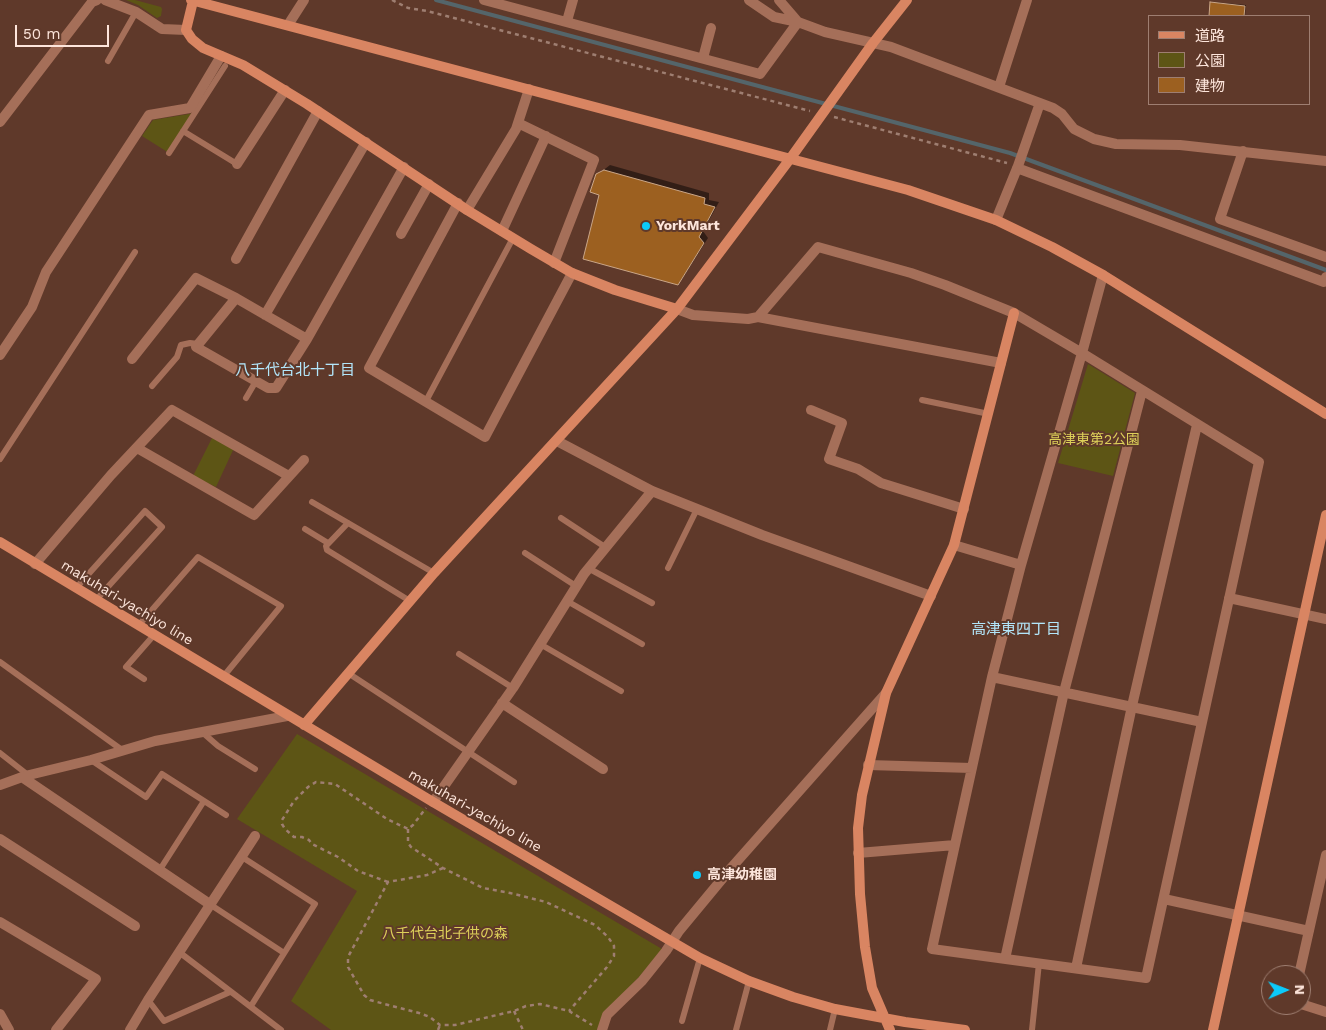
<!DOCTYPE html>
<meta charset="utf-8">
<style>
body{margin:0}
#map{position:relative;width:1326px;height:1030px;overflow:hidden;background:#5f392a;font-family:"Work Sans","Noto Sans JP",sans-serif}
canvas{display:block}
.legend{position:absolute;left:1148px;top:15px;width:162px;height:90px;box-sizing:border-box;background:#5f392a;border:1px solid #9e7e71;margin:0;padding:6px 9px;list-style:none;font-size:15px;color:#fde5db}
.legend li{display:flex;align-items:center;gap:10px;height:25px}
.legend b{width:25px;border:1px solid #9e7e71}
.north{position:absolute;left:1261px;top:965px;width:50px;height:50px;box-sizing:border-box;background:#5f392a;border:1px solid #9e7e71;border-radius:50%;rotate:89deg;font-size:14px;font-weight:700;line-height:20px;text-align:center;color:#fde5db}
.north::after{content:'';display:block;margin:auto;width:18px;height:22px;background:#0bcafa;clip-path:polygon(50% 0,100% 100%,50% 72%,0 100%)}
.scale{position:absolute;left:15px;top:25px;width:94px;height:22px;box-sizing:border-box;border:2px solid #fde5db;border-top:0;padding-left:6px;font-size:15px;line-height:18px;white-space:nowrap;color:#fde5db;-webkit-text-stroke:4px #5f392a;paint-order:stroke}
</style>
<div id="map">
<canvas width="1326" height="1030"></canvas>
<ul class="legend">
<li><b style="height:6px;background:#d98562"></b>道路</li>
<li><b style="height:14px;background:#5d5515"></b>公園</li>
<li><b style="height:14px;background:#9c6020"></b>建物</li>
</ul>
<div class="north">N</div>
<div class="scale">50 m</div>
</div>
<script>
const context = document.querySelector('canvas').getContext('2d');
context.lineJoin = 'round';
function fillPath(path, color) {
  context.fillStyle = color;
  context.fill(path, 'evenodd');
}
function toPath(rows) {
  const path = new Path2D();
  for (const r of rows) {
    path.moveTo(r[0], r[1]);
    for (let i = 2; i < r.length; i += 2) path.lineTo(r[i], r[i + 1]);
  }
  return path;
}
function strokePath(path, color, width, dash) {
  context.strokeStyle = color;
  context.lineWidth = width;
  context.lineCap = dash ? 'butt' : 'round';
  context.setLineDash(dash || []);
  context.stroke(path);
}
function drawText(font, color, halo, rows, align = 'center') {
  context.font = font + ' "Work Sans","Noto Sans JP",sans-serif';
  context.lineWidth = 4;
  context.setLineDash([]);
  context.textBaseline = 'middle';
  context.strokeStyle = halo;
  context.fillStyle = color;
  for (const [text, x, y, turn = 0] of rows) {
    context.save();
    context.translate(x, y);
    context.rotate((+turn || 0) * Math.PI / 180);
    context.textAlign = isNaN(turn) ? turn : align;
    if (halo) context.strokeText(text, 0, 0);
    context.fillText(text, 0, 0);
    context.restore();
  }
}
fillPath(toPath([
 [126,0,135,0,161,7,162,9,161,16,157,18,138,5],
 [195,113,169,153,142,136,153,120],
 [1088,364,1135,393,1113,476,1058,463],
 [212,438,234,448,216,487,193,476],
 [297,734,662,949,639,977,603,1014,597,1030,331,1030,291,1001,357,891,237,819]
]), '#5d5515');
fillPath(toPath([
 [1213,2,1246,5,1245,16,1210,16],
 [610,165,709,193,709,200,719,202,703,231,708,238,682,279,677,284,600,194,597,175]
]), '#0007');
strokePath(toPath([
 [436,0,1010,153,1326,270]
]), '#54656a', 4);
const building = toPath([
 [1210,2,1245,6,1244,16,1209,16,1210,2],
 [604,170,705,198,704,204,715,207,699,237,704,243,678,285,583,259,599,195,590,192,596,174,604,170]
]);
fillPath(building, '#9c6020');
strokePath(building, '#caa688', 1);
strokePath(toPath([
 [392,0,408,8,427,11,810,111],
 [834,117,1007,163],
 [408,829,408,843,411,847,443,868,483,888,510,893,546,902,595,925,608,937,614,946,614,956,607,967,569,1011],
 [443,868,427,875,388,882,348,957,348,967,364,995,370,1000,377,1002,419,1013,430,1017,440,1025,455,1025,514,1011,526,1006,540,1004,569,1011,592,1025],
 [388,882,358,871,338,857,312,844,309,840,302,837,294,837,285,829,282,824,282,820,294,801,308,787,316,782,335,784,387,819,408,829,413,825,426,808],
 [514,1011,523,1030],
 [438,1030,440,1025]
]), '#9e7e71', 2.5, [4, 4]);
strokePath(toPath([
 [108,61,136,12],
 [183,131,237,164],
 [169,153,225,66],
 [152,386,177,357,181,345,190,343,198,344],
 [246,398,256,381],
 [922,400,989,414],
 [426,401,513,238],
 [0,459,135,252],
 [312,502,434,573],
 [561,518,605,547],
 [348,523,326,546,327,550,410,601],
 [305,529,328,543],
 [525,553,576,586],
 [588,568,652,603],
 [668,568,697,509],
 [76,588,145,511,162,527,96,600],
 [567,601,642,644],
 [138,626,198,557,281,606,223,677],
 [540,644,621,691],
 [459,654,513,688],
 [0,662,122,750],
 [348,673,514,782],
 [144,679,126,667,154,635],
 [202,732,218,746,255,769],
 [0,753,28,775],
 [91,760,146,797,162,774,226,815],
 [242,857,315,904,251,1006],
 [159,871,204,801],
 [211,905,284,953],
 [179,952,281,1030],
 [148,1000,164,1021,230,992],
 [682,1021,700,958],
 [736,1030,749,981],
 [830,1030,835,1009],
 [1032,1030,1039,963]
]), '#a56f59', 6);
strokePath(toPath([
 [105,0,136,12,162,29,186,30],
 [484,0,760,74,798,22],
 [749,0,774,17,798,22,825,32,891,47,1053,108,1062,114,1074,129,1094,139,1116,144,1180,145,1326,161],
 [779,0,798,22],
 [567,21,573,0],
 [288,25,304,0],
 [703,58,711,28],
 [999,87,1027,0],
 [0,122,92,2,97,0],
 [518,123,594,160,554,263],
 [1243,151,1220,219,1326,257],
 [237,164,285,90],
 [1017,168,1324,282,1326,277],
 [458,203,369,368,485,437,572,273],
 [467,210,516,129,529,89],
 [996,220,1018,166,1040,103],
 [502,231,546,136],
 [401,234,429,184],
 [236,259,318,111],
 [677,309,693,315,748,319,758,317,1001,363],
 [265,315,366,142],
 [758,317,818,247,911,273,945,285,1014,313,1082,353,1259,462,1146,978,932,949,992,677,1021,565,1082,353,1103,275],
 [307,339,236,298,196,347,268,388,276,388,307,339,404,167],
 [0,355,32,307,46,272,149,115,190,108,221,56],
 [132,359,196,278,236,298],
 [811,410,842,423,829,459,858,469,881,483,964,509],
 [557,441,652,491,762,535,931,596],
 [137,448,254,515,304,460],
 [954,545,1021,565],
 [35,564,111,475,172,410,289,476],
 [1229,598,1326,619],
 [992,677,1202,722],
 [502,703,603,769],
 [868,765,972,768],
 [22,777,211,905],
 [0,785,25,776,91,760,155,741,287,716],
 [433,802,513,688,584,574,652,491],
 [0,839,135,926],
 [858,853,955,845],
 [1164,899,1309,931],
 [0,922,96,979,56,1030],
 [1005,959,1064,692,1142,391],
 [1076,968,1132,706,1197,425],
 [1299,975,1326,855],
 [1301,1004,1326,1012],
 [0,1014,9,1030],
 [130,1030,148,1000,255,836],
 [602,1030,607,1015,642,981,666,951,679,931,732,867,886,693]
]), '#a56f59', 10);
strokePath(toPath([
 [191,0,908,190,996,220,1052,247,1103,275,1326,414],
 [193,1,186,30,192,39,203,48,243,65,307,104,467,210,531,249,572,273,615,290,677,309],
 [0,542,433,802,700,958,749,981,793,997,835,1009,905,1022,965,1030],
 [304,725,434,573,677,309,790,159,873,43,907,0],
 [890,1030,872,988,865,947,860,894,858,828,862,795,886,693,954,545,1014,313],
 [1213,1030,1326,515]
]), '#d98562', 10);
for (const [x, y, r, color] of [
 [646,226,5,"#0bcafa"],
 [697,875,5,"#0bcafa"]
]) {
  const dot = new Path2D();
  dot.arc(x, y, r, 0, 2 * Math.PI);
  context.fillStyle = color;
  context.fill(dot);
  strokePath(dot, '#5f392a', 2);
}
drawText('bold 14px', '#fde5db', '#5f392a', [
 ["YorkMart",656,226],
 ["高津幼稚園",707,875]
], 'left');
drawText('14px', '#ddd059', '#5f392a', [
 ["高津東第2公園",1094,440],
 ["八千代台北子供の森",445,934]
]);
drawText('14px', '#fde5db', '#5f392a', [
 ["makuhari-yachiyo line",127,603,31],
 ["makuhari-yachiyo line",475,811,30]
]);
drawText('15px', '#b2e6fa', '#5f392a', [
 ["八千代台北十丁目",295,371],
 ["高津東四丁目",1016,630]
]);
</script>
